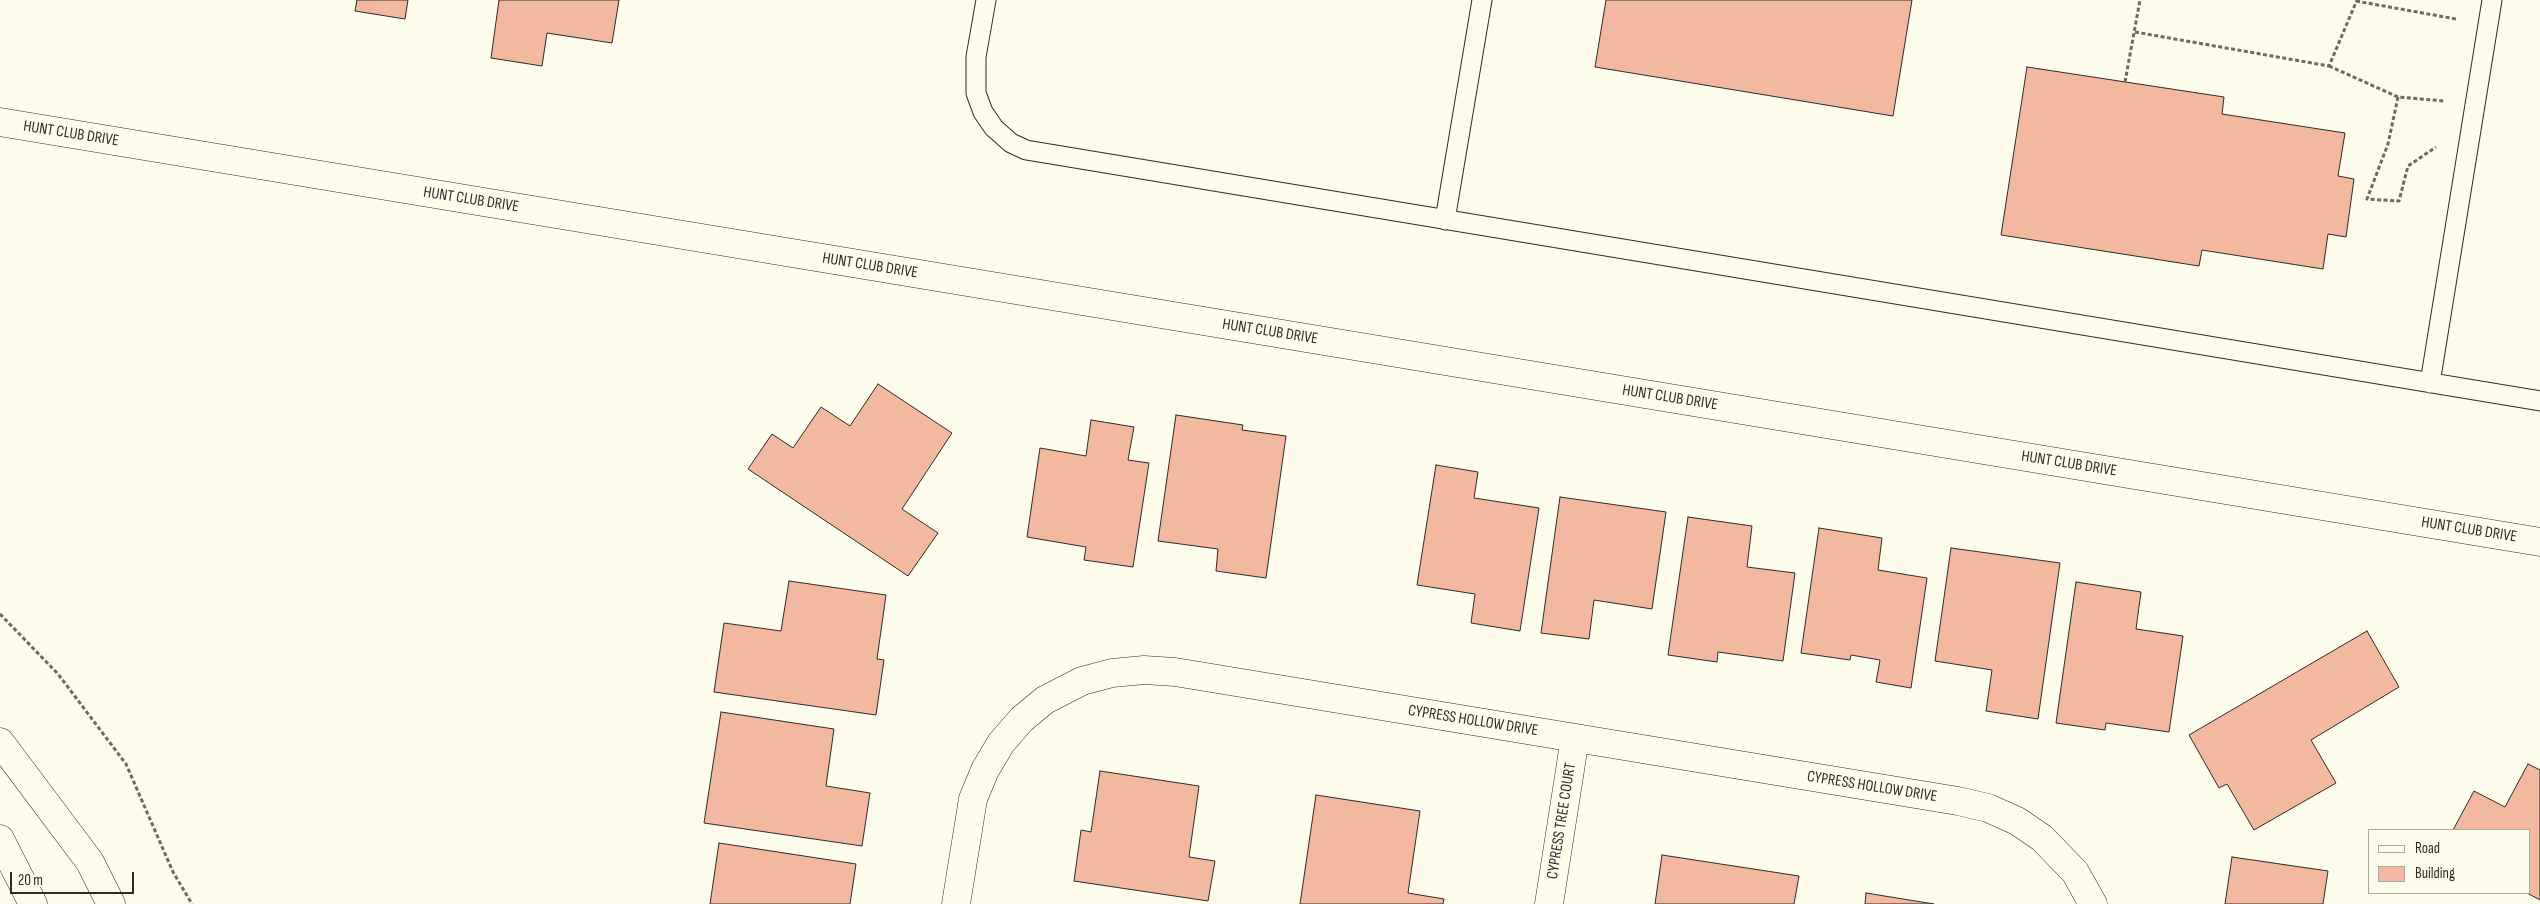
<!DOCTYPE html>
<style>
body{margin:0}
#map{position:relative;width:2540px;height:904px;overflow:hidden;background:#fdfbea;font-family:"Sofia Sans Condensed",sans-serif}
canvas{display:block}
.legend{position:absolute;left:2368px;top:829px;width:162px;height:65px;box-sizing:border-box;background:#fdfbea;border:1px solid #a9a89e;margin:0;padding:6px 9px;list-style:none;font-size:15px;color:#2b2b2b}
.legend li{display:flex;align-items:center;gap:10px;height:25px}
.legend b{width:25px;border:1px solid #a9a89e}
.scale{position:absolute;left:10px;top:872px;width:124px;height:22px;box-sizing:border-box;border:2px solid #2b2b2b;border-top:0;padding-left:6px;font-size:15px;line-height:18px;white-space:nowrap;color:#2b2b2b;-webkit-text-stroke:4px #fdfbea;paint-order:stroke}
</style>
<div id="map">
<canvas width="2540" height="904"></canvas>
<ul class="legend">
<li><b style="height:6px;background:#fdfbea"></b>Road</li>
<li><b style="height:14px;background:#f2b8a0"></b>Building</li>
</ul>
<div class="scale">20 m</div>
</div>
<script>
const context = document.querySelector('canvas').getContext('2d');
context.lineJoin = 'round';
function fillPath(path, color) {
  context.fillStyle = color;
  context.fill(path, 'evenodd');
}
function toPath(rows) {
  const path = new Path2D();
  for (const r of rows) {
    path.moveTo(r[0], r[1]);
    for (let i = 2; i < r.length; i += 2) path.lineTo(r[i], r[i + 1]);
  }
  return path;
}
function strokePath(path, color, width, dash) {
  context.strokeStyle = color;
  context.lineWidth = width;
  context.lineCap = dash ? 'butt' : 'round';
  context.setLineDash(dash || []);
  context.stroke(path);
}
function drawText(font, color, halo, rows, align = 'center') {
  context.font = font + ' "Sofia Sans Condensed",sans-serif';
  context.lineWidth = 4;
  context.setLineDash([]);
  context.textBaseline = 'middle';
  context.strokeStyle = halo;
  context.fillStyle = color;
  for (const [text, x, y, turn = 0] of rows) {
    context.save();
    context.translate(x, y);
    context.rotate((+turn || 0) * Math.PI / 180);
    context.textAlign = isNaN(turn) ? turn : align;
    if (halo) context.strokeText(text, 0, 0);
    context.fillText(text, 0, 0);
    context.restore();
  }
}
const building = toPath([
 [357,0,408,0,405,19,355,11,357,0],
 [499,0,619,0,612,43,547,33,542,66,491,58,499,0],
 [1606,0,1912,0,1893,116,1595,67,1606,0],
 [2027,67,2224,97,2222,114,2345,133,2338,176,2354,179,2346,237,2328,234,2323,269,2202,250,2199,266,2001,235,2027,67],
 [878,384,952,433,902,509,938,533,908,576,748,469,772,434,793,448,821,407,850,426,878,384],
 [1176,415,1243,425,1242,430,1286,436,1266,578,1216,571,1218,549,1158,541,1176,415],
 [1091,420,1134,427,1128,460,1149,463,1133,567,1084,560,1086,547,1027,537,1040,448,1086,456,1091,420],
 [1436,465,1478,472,1474,498,1539,508,1520,631,1471,623,1475,594,1417,585,1436,465],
 [1560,497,1666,512,1652,609,1594,600,1589,639,1541,633,1560,497],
 [1688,517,1752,526,1747,567,1795,573,1783,661,1718,652,1717,662,1668,655,1688,517],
 [1819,528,1882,538,1878,570,1927,578,1911,688,1876,682,1880,660,1851,655,1850,660,1801,653,1819,528],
 [1951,548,2060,563,2038,719,1986,711,1992,670,1935,661,1951,548],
 [789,581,886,595,877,659,884,660,876,715,714,692,724,623,781,631,789,581],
 [2076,582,2141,592,2136,629,2183,636,2169,732,2106,723,2105,730,2056,723,2076,582],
 [2367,631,2399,687,2311,740,2336,783,2254,830,2227,784,2219,788,2189,735,2367,631],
 [721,712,834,729,826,786,870,793,862,846,704,823,721,712],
 [2528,764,2540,770,2540,900,2527,893,2529,830,2453,830,2474,791,2505,807,2528,764],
 [1100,771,1199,786,1189,857,1215,861,1208,901,1074,881,1081,830,1091,832,1100,771],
 [1316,795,1420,811,1408,893,1444,899,1443,904,1300,904,1316,795],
 [719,843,856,864,850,904,710,904,719,843],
 [1662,855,1799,876,1794,904,1655,904,1662,855],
 [2232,857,2328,871,2323,904,2225,904,2232,857],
 [1866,893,1934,904,1865,904,1866,893]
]);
fillPath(building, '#f2b8a0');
strokePath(building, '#2b2b2b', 1);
const lane = toPath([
 [986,0,976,57,976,93,983,112,994,128,1011,143,1026,150,2540,401],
 [1445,220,1482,0],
 [2430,383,2492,0]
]);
const street = toPath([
 [0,122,2540,542],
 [0,742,90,862,111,904],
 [0,839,33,904],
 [956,904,973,799,985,770,1001,743,1022,719,1045,700,1082,681,1112,673,1144,670,1175,672,1958,801,1988,808,2017,821,2042,838,2075,872,2093,904],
 [1549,904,1575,738]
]);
strokePath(lane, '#2b2b2b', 21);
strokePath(street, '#2b2b2b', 29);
strokePath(toPath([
 [2356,1,2456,19],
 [2135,32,2329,66,2357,0],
 [2329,66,2398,97,2444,101],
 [2125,82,2140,0],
 [2398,97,2388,144,2367,199,2399,201,2408,166,2436,147],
 [0,614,58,674,126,764,173,872,192,904]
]), '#6a6964', 3, [4, 2.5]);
strokePath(lane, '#fdfbea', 19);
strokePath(street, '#fdfbea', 28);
drawText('16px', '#2b2b2b', '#fdfbea', [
 ["HUNT CLUB DRIVE",71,134,9],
 ["HUNT CLUB DRIVE",471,200,9],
 ["HUNT CLUB DRIVE",870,266,9],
 ["HUNT CLUB DRIVE",1270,332,9],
 ["HUNT CLUB DRIVE",1670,398,9],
 ["HUNT CLUB DRIVE",2069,464,9],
 ["HUNT CLUB DRIVE",2469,530,9],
 ["CYPRESS HOLLOW DRIVE",1473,721,9],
 ["CYPRESS HOLLOW DRIVE",1872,787,9],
 ["CYPRESS TREE COURT",1562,821,-81]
]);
</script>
